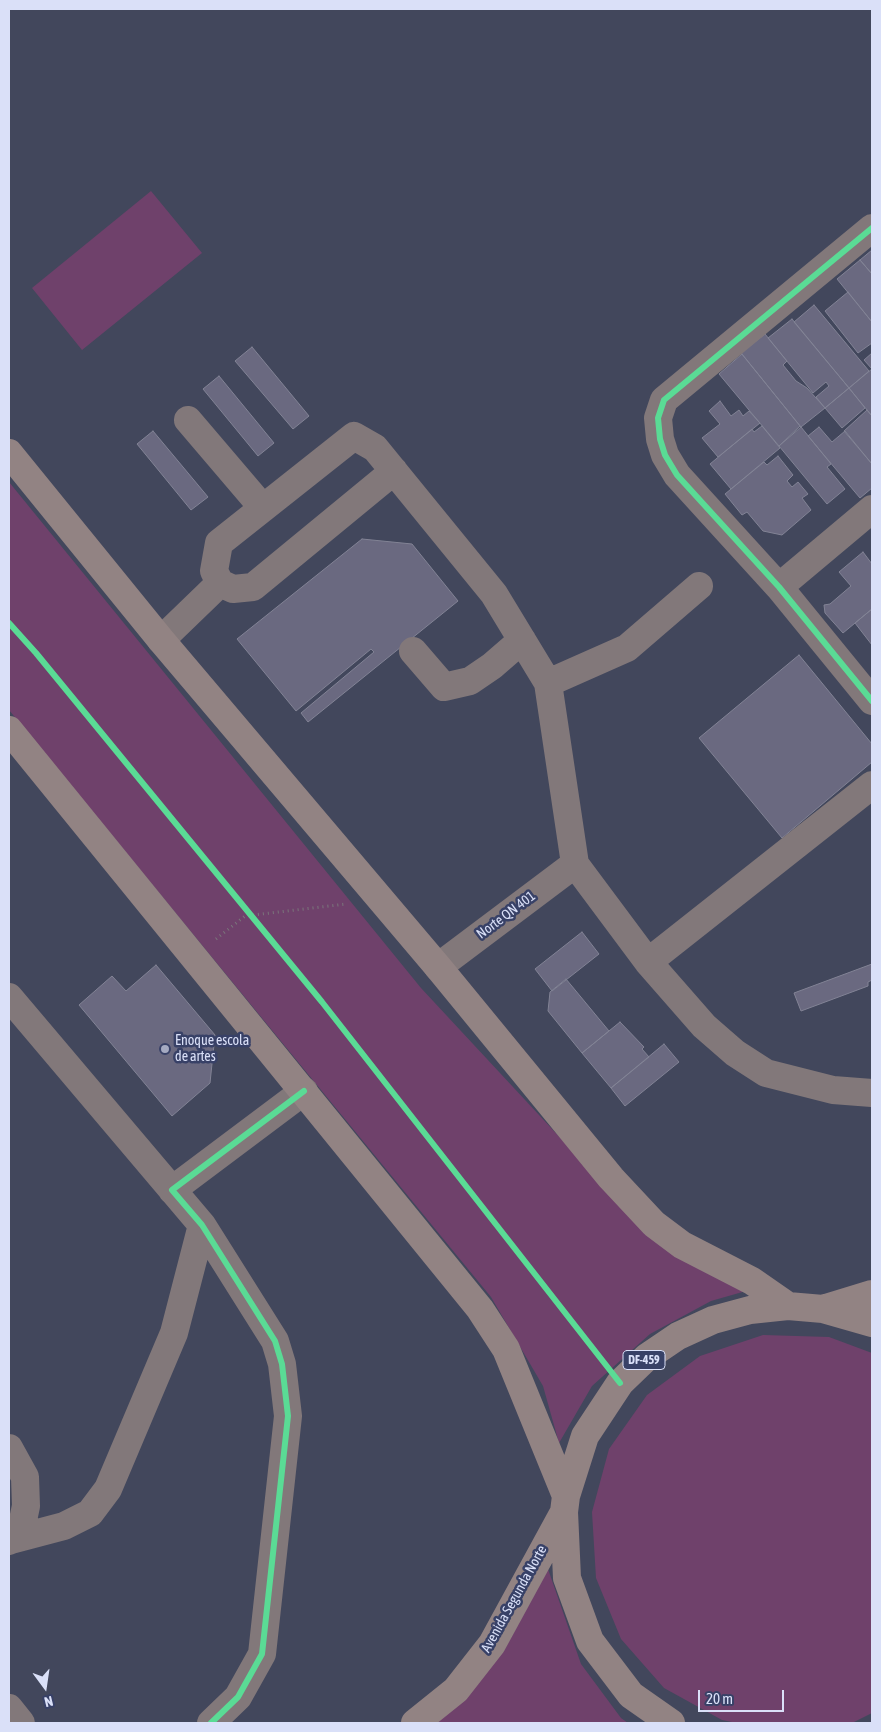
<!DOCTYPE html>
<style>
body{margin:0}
#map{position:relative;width:881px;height:1732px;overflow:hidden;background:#42475c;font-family:"Asap Condensed",sans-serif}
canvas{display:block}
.frame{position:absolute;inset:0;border:10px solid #dae0f8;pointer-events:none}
.north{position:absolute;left:20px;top:1662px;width:50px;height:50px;-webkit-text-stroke:4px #384167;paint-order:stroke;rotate:166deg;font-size:14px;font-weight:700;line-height:20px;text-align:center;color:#dae0f8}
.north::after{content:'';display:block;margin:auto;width:18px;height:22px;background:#dae0f8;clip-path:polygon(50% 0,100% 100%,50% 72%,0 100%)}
.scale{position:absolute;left:698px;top:1690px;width:86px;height:22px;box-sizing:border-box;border:2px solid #dae0f8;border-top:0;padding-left:6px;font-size:15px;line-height:18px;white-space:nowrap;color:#dae0f8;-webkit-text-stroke:4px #384167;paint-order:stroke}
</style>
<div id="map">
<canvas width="881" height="1732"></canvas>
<div class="frame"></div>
<div class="north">N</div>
<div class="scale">20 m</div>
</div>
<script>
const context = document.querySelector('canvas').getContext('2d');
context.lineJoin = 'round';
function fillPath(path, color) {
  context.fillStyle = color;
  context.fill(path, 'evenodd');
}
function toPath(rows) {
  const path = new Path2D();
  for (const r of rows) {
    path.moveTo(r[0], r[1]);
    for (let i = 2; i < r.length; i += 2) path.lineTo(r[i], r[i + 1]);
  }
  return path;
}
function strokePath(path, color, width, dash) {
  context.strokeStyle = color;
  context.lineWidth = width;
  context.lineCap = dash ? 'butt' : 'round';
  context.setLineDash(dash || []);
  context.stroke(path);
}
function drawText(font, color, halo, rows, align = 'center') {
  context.font = font + ' "Asap Condensed",sans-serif';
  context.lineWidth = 5;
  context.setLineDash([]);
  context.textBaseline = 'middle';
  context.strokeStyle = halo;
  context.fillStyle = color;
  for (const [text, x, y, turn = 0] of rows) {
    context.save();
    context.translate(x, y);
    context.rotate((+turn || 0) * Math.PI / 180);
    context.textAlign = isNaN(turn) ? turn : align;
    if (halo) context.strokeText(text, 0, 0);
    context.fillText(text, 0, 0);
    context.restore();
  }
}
fillPath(toPath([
 [151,191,202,253,82,350,32,288],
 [9,482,421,988,658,1243,746,1291,711,1301,650,1334,592,1386,559,1443,543,1386,491,1297,9,710],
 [763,1335,829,1337,872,1353,872,1713,852,1723,737,1723,722,1720,664,1688,621,1639,596,1578,592,1512,609,1449,647,1395,700,1356],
 [548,1569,581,1664,621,1718,628,1723,437,1723,503,1652]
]), '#6f416b');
const building = toPath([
 [872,250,872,274,860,260,872,250],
 [860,260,872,274,872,322,837,279,860,260],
 [848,292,872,322,872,343,858,353,825,311,848,292],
 [814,305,869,371,849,388,794,322,814,305],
 [792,319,849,388,825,408,816,397,829,386,826,382,813,393,768,338,792,319],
 [765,334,787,361,783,365,796,381,807,388,825,408,801,427,741,353,765,334],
 [252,347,309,416,293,429,235,361,252,347],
 [872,353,872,369,864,360,872,353],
 [742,354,800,426,779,446,719,374,742,354],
 [872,369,872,416,849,388,872,369],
 [219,376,274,443,258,456,203,389,219,376],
 [849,388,865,408,842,428,825,408,849,388],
 [720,401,731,416,739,410,743,416,749,411,760,423,718,457,702,438,720,424,709,411,720,401],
 [867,410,872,416,872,464,844,431,867,410],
 [762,426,780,448,731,489,710,464,752,429,754,432,762,426],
 [801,427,831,464,827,467,845,489,827,504,779,446,801,427],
 [819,427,832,442,845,431,872,464,872,488,860,498,808,436,819,427],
 [153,431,208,497,191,510,137,444,153,431],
 [778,456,793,475,787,481,792,487,798,482,808,494,802,498,811,510,782,535,763,531,747,512,742,515,725,494,764,462,767,465,778,456],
 [362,539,412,544,458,601,308,722,301,713,374,652,371,649,296,711,237,639,362,539],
 [863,552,872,564,872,609,843,633,825,613,824,605,830,604,851,586,839,572,863,552],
 [872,609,872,645,855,623,872,609],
 [799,655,872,744,872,762,782,838,699,738,799,655],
 [582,932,599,954,552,991,535,969,582,932],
 [872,964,872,980,868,982,868,986,801,1011,794,993,872,964],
 [156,965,215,1035,210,1083,172,1116,79,1005,112,976,126,991,156,965],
 [566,979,609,1031,582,1053,548,1011,550,992,566,979],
 [620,1022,644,1047,642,1049,649,1057,611,1088,582,1053,620,1022],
 [664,1044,679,1062,625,1106,611,1088,664,1044]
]);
fillPath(building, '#6a6980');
strokePath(building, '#828395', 1);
strokePath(toPath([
 [216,939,245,916,346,904]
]), '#7a757b', 3, [1, 4]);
strokePath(toPath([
 [872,228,664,400,658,418,660,439,665,455,677,475,779,587,872,701],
 [188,420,263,508],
 [394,471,253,587,233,589,220,583,214,571,219,543,354,436,375,448,494,594,548,683,575,864,648,962,704,1026,735,1053,766,1073,833,1090,872,1093],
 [779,587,872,509],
 [161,640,220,583],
 [413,651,444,687,470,681,492,666,522,640],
 [548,683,627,648,699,586],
 [648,962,872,785],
 [438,967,575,864],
 [9,997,202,1225,275,1341,282,1364,288,1416,262,1654,238,1697,211,1723],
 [172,1190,304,1091],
 [9,1448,25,1477,26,1506,22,1525,9,1541],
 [11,1540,64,1526,90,1513,108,1489,174,1333,202,1225],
 [9,1708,21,1723]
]), '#82787a', 28);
strokePath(toPath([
 [9,453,161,640,438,967,611,1178,654,1224,682,1245,752,1281,788,1306],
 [9,730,480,1309,506,1349,566,1496],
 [823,1309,872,1294],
 [415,1723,456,1690,492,1644,564,1512],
 [671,1723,631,1695,590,1641,567,1578,564,1512,566,1496,585,1436,620,1383,647,1357,678,1336,713,1320,750,1310,788,1306,823,1309,872,1323]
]), '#928383', 28);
strokePath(toPath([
 [872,228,664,400,658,418,660,439,665,455,677,475,779,587,872,701],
 [9,623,36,653,322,1002,620,1383],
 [211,1723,238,1697,262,1654,288,1416,282,1364,275,1341,202,1225,172,1190,304,1091]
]), '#5adb95', 6);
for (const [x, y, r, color] of [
 [165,1049,5,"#a5aac1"]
]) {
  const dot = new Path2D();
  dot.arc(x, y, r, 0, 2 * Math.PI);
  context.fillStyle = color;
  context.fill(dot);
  strokePath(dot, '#384167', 2);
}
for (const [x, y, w] of [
 [644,1360,42]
]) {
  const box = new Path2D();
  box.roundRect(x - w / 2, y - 9.5, w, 19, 4);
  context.fillStyle = '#384167';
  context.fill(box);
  strokePath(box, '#dae0f8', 1);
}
drawText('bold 12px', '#dae0f8', null, [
 ["DF-459",644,1360]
]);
drawText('14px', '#dae0f8', '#384167', [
 ["Norte QN 401",506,915,-37],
 ["Avenida Segunda Norte",514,1599,-61]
]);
drawText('14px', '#dae0f8', '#384167', [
 ["Enoque escola",175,1041],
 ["de artes",175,1057]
], 'left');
</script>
